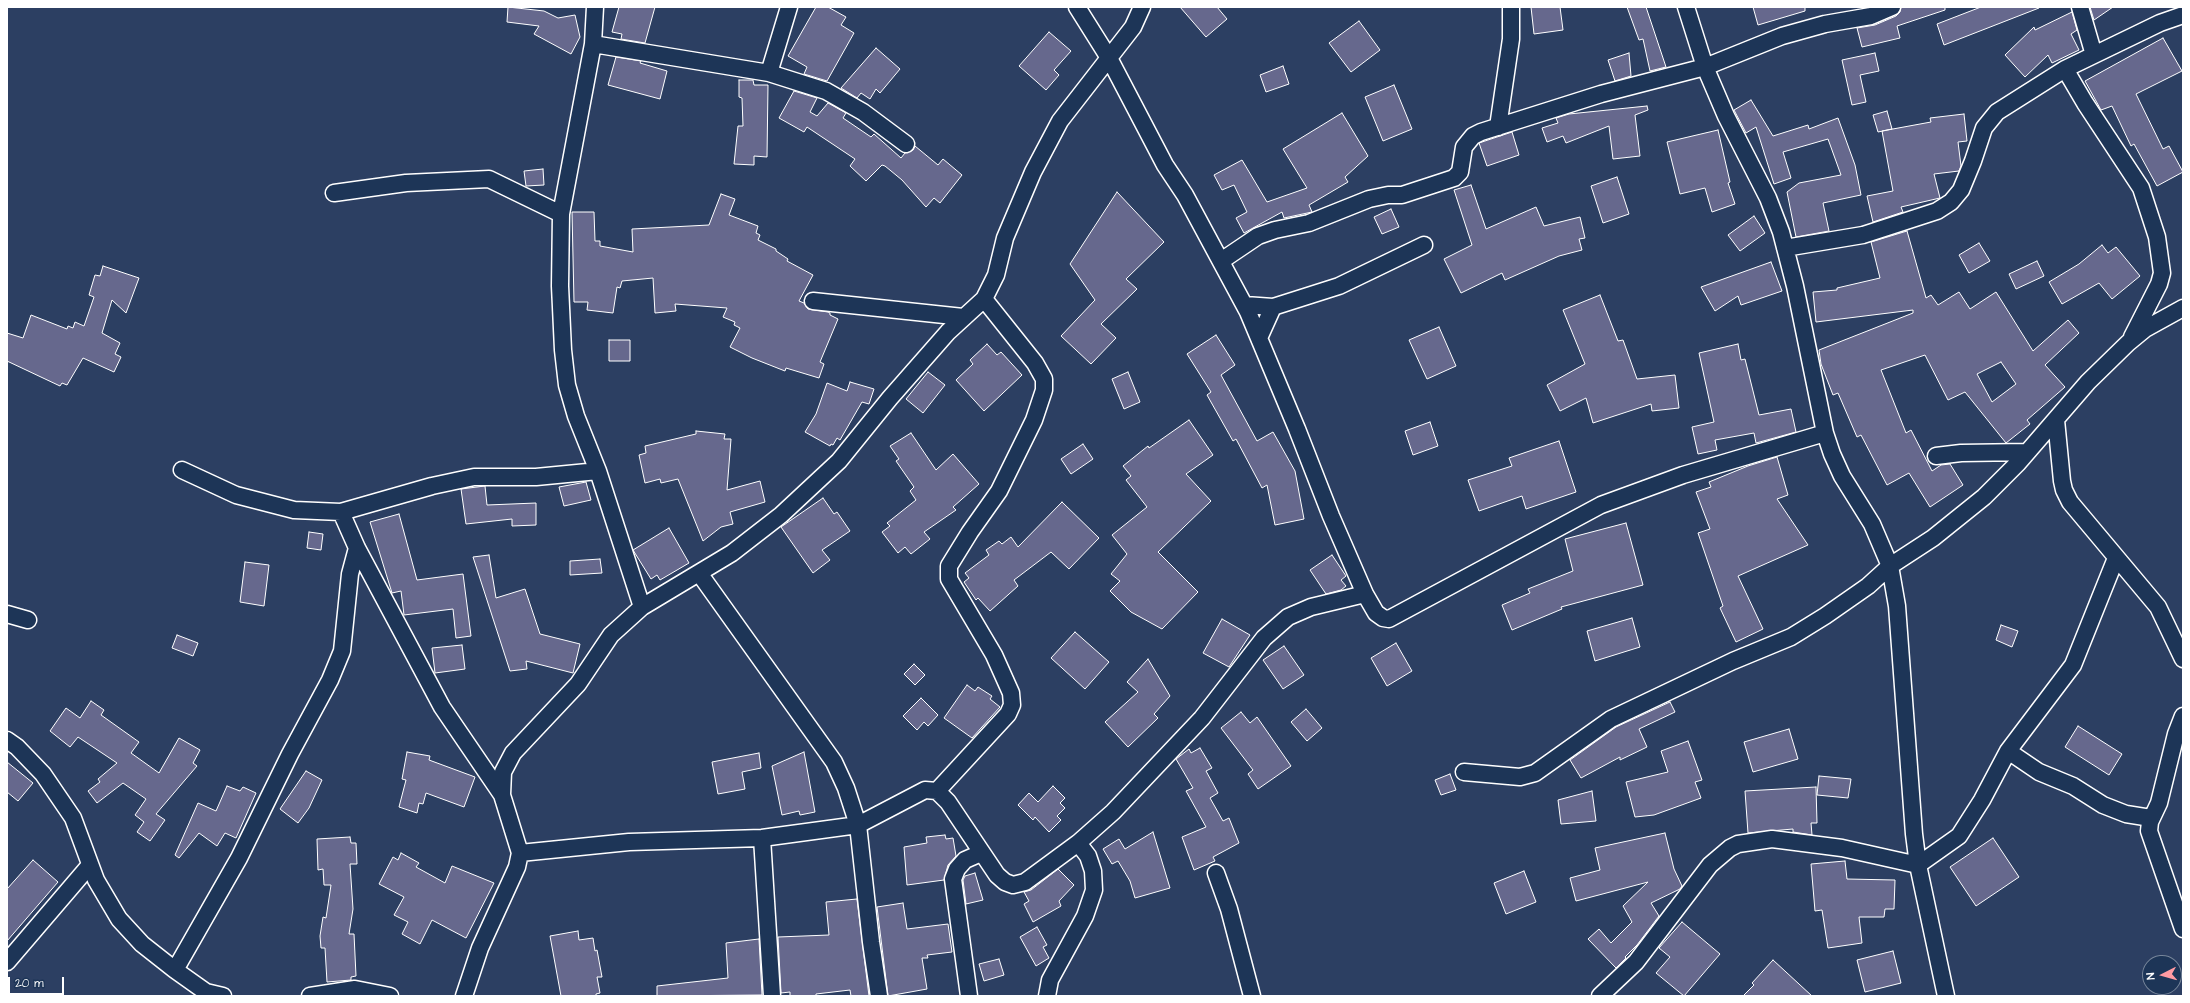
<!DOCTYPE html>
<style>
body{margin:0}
#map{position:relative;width:2190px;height:1003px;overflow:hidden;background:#2c3f62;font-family:"Architects Daughter",sans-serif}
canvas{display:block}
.frame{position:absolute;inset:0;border:8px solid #fff;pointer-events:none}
.north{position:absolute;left:2142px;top:955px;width:40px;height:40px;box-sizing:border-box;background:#1d3557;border:1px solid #77869a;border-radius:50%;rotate:264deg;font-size:11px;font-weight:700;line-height:16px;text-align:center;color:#fff}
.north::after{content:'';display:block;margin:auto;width:14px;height:18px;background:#ff9aa2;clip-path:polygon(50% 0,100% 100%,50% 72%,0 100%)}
.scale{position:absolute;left:8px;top:977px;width:56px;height:18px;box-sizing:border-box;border:2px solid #fff;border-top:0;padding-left:5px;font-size:12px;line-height:14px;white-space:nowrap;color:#fff;-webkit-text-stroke:3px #1d3557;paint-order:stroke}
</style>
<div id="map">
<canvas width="2190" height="1003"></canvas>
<div class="frame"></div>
<div class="north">N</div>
<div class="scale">20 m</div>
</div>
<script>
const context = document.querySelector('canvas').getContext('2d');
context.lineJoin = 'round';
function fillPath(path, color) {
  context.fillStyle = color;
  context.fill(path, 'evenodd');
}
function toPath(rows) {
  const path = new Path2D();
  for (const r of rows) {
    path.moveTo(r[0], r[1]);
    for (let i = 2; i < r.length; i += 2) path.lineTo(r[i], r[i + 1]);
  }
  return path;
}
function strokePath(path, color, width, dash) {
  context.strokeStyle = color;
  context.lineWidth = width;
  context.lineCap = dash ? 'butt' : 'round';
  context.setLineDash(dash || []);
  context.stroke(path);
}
const building = toPath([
 [508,7,544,11,558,18,575,15,580,37,571,54,534,34,539,26,507,22,508,7],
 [619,7,655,7,645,43,621,39,622,34,612,32,619,7],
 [816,7,828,7,846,17,841,25,854,33,827,81,804,74,807,67,788,56,816,7],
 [1180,7,1217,7,1227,19,1206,37,1180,7],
 [1531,7,1560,7,1563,30,1534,34,1531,7],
 [1627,7,1646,7,1666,67,1650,71,1643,39,1639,40,1627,7],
 [1753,7,1805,7,1805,11,1758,25,1753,7],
 [1901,7,1945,7,1945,10,1897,26,1900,38,1862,47,1857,28,1875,25,1896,16,1900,12,1901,7],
 [1981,7,2039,7,2039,8,1944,45,1937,24,1981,7],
 [2090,7,2113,7,2094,20,2090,7],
 [2072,12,2077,30,2071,34,2079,50,2052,63,2048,55,2025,77,2005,55,2034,27,2035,30,2072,12],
 [1359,21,1380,50,1351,72,1329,43,1359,21],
 [1049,32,1071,51,1054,70,1059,75,1046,90,1019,66,1049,32],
 [2163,38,2182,71,2136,94,2163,149,2169,146,2183,172,2157,186,2134,144,2131,146,2112,106,2101,110,2085,81,2163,38],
 [876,48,900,69,880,93,876,89,870,99,861,93,857,98,841,88,876,48],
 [1629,53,1631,76,1615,81,1608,60,1629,53],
 [1875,53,1879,71,1860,75,1866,102,1852,105,1842,60,1875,53],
 [616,57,641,61,640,63,667,71,660,99,608,85,616,57],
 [1283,66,1289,84,1266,92,1260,75,1283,66],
 [739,80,753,80,754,85,768,85,767,157,754,156,754,165,734,164,738,126,743,126,742,98,739,97,739,80],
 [1394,85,1412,129,1383,141,1365,97,1394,85],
 [794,91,817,98,810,112,817,116,828,103,846,113,843,118,871,137,874,134,901,158,905,153,913,150,915,146,938,165,943,159,962,175,940,203,934,198,926,207,902,180,885,166,882,165,866,181,850,166,855,159,807,127,804,132,779,118,794,91],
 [1751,100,1773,136,1808,125,1809,129,1838,118,1855,165,1861,195,1823,203,1829,231,1796,237,1787,192,1799,183,1841,175,1828,139,1783,152,1791,178,1774,184,1756,127,1746,133,1734,110,1751,100],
 [1647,106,1648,110,1635,115,1640,156,1613,159,1609,126,1566,143,1563,136,1547,142,1542,128,1558,123,1556,118,1569,114,1647,106],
 [1887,111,1892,129,1878,132,1873,115,1887,111],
 [1342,113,1368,156,1345,177,1348,182,1309,205,1312,212,1284,218,1282,212,1244,233,1236,218,1247,212,1234,185,1222,190,1214,175,1242,160,1267,202,1307,188,1283,149,1342,113],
 [1964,114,1967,141,1958,142,1961,166,1959,171,1934,174,1940,198,1901,207,1903,212,1873,222,1867,196,1893,191,1882,131,1931,122,1930,118,1964,114],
 [1718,130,1730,182,1728,183,1735,204,1712,212,1705,188,1680,194,1667,142,1718,130],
 [1512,132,1519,155,1487,166,1479,143,1512,132],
 [543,169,544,185,526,186,524,171,543,169],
 [1617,177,1629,214,1603,223,1591,186,1617,177],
 [1471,185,1486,229,1536,207,1544,226,1580,217,1585,238,1579,239,1582,250,1559,256,1505,280,1502,273,1461,293,1444,259,1472,245,1454,190,1471,185],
 [1117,192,1164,242,1126,279,1137,289,1101,324,1116,338,1091,364,1061,336,1095,300,1070,264,1117,192],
 [721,194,735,199,729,215,758,226,756,233,760,235,758,240,776,249,776,251,788,259,787,261,813,275,799,301,804,303,808,309,828,312,830,313,830,315,838,319,820,362,824,364,819,378,786,368,785,371,752,358,730,347,740,328,734,325,735,322,723,317,727,308,675,304,676,311,655,313,653,278,622,281,620,288,617,287,613,313,587,310,588,302,574,302,572,212,594,212,595,241,600,241,600,246,633,252,632,229,709,225,721,194],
 [1391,209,1399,227,1382,234,1374,217,1391,209],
 [1754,216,1765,233,1740,251,1728,235,1754,216],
 [1907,231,1926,298,1931,295,1938,305,1959,292,1970,309,1996,292,2033,351,2068,320,2079,333,2045,365,2065,387,2027,420,2030,424,2006,443,1965,392,1948,400,1925,355,1881,370,1906,433,1911,430,1932,471,1941,465,1950,464,1963,485,1930,507,1909,473,1887,485,1861,435,1857,437,1838,393,1833,395,1821,364,1819,350,1913,313,1913,310,1816,322,1813,292,1837,290,1837,288,1880,278,1871,242,1907,231],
 [2001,362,2016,384,1992,402,1977,374,2001,362],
 [1979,243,1990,261,1969,273,1959,255,1979,243],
 [2102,245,2108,253,2116,247,2140,276,2112,299,2099,283,2062,304,2049,282,2079,264,2102,245],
 [2037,261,2044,276,2016,289,2009,274,2037,261],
 [1771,262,1782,291,1741,305,1738,296,1715,311,1701,287,1771,262],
 [103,266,139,278,126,313,112,300,102,333,120,343,115,354,121,357,114,372,83,358,67,385,62,383,60,386,7,361,7,333,23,338,31,315,67,329,68,326,73,328,75,322,84,326,94,297,89,295,95,275,100,276,103,266],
 [1600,295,1618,341,1623,340,1637,379,1675,375,1679,408,1652,411,1651,404,1593,423,1586,398,1560,411,1547,385,1585,364,1563,310,1600,295],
 [1439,327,1456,366,1427,379,1409,340,1439,327],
 [1216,335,1235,365,1221,375,1257,441,1273,432,1295,471,1304,519,1275,525,1267,485,1262,488,1236,439,1233,441,1207,395,1211,392,1187,354,1216,335],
 [609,340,630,340,630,361,609,361,609,340],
 [987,344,997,355,1001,352,1022,375,984,411,956,380,973,364,970,360,987,344],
 [1738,344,1741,360,1745,359,1759,415,1791,409,1796,432,1756,443,1754,433,1715,440,1717,450,1698,454,1692,427,1714,422,1699,353,1738,344],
 [928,372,945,385,923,413,906,399,928,372],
 [1128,372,1140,402,1124,409,1112,379,1128,372],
 [850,382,874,389,869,404,862,402,840,440,837,438,833,445,831,444,830,446,805,432,816,414,827,383,847,391,850,382],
 [1189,420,1213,455,1186,474,1211,501,1158,552,1198,592,1162,629,1131,612,1110,591,1120,581,1111,574,1127,554,1112,535,1147,507,1126,480,1131,476,1123,466,1148,446,1149,448,1189,420],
 [1430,422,1438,446,1413,455,1405,431,1430,422],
 [696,431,725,434,724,439,731,439,727,490,760,481,765,502,730,512,733,524,721,527,703,541,678,479,661,483,660,479,645,483,639,455,646,453,645,446,696,434,696,431],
 [911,433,936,470,953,454,979,484,953,507,956,510,924,532,930,539,911,554,905,547,898,553,882,532,890,526,887,523,916,500,910,491,914,487,896,461,899,459,890,446,911,433],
 [1559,441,1576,492,1526,509,1522,496,1479,511,1468,480,1512,466,1509,458,1559,441],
 [1083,444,1093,459,1071,474,1061,459,1083,444],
 [1777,457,1788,495,1777,499,1808,545,1738,576,1763,629,1736,642,1720,608,1723,606,1698,533,1710,529,1696,492,1711,487,1709,482,1748,466,1777,457],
 [586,482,591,500,564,506,559,487,586,482],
 [485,486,487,505,536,503,536,525,512,526,512,519,466,524,461,489,485,486],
 [823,498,834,514,837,512,850,531,822,550,830,560,813,573,781,527,823,498],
 [1062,502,1099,538,1069,569,1051,552,1014,580,1018,586,990,611,978,598,976,600,964,582,969,578,965,573,989,555,986,550,999,541,1002,544,1011,537,1018,547,1062,502],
 [399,514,417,580,463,574,471,636,456,638,453,609,404,615,401,591,392,593,370,522,399,514],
 [1626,523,1643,585,1561,607,1562,609,1512,630,1502,605,1530,593,1528,589,1573,571,1565,539,1626,523],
 [669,528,689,563,660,580,657,575,651,579,633,550,669,528],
 [309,532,323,534,321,550,307,548,309,532],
 [489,555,496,598,525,589,540,634,580,644,573,673,526,661,527,669,510,671,473,557,489,555],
 [1332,555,1346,576,1341,580,1346,586,1341,590,1326,594,1310,570,1332,555],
 [600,559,602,573,570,575,570,561,600,559],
 [245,562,269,565,264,606,240,602,245,562],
 [1632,618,1640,647,1595,661,1587,631,1632,618],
 [1222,619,1250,635,1229,667,1203,653,1222,619],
 [2001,625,2018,631,2012,647,1996,640,2001,625],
 [1075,632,1109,662,1085,689,1051,658,1075,632],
 [177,635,198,643,193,656,172,648,177,635],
 [1396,643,1412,671,1387,686,1371,658,1396,643],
 [462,645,465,669,435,673,432,648,462,645],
 [1284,646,1304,675,1283,689,1263,660,1284,646],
 [1148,659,1170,696,1154,714,1158,718,1128,747,1105,722,1138,692,1127,682,1148,659],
 [914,664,925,675,915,685,904,674,914,664],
 [967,685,975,691,978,687,992,696,990,699,1000,707,972,738,944,718,967,685],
 [921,698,938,715,928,726,924,722,917,730,903,716,921,698],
 [91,701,104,710,101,715,139,742,131,753,159,773,179,738,200,750,193,763,197,766,156,814,165,820,150,841,137,832,144,822,135,815,146,799,123,783,97,803,88,791,100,782,98,779,117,763,78,737,70,747,50,731,66,708,80,718,91,701],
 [1670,702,1675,712,1639,729,1647,747,1620,760,1620,757,1581,778,1570,760,1616,727,1670,702],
 [1306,709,1322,728,1307,741,1291,722,1306,709],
 [1241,712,1250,723,1257,717,1291,766,1258,789,1248,774,1253,770,1221,728,1241,712],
 [2078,726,2122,754,2109,775,2065,747,2078,726],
 [1789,729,1798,759,1753,772,1744,742,1789,729],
 [1688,741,1702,780,1695,782,1701,798,1654,815,1635,817,1626,782,1668,772,1661,751,1688,741],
 [1200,748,1212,768,1206,771,1218,793,1210,798,1223,821,1229,818,1239,843,1213,857,1215,861,1194,870,1182,837,1206,827,1186,791,1193,788,1176,759,1189,749,1191,753,1200,748],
 [407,752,430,756,429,760,475,777,464,807,426,793,423,804,419,803,417,813,399,807,406,780,402,779,407,752],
 [804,752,815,812,800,815,799,811,782,815,772,766,804,752],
 [759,753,761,768,742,772,745,789,718,794,712,762,759,753],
 [7,762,33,783,18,801,7,792,7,762],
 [306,771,322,780,309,808,298,823,280,809,306,771],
 [1450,774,1456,790,1441,795,1435,780,1450,774],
 [1819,776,1851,779,1848,798,1817,795,1819,776],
 [227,786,240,791,243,787,256,793,236,838,225,833,217,846,199,833,179,858,175,855,198,803,216,811,227,786],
 [1053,786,1065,798,1060,803,1065,808,1057,816,1061,820,1049,832,1035,817,1033,820,1018,805,1029,793,1038,802,1053,786],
 [1816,787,1817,823,1811,823,1812,835,1793,832,1793,829,1748,833,1745,791,1816,787],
 [1592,791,1596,821,1561,824,1558,800,1592,791],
 [1153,832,1170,888,1135,898,1130,881,1118,861,1112,864,1103,849,1119,839,1125,849,1153,832],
 [1665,833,1674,869,1682,886,1680,889,1651,903,1659,916,1637,945,1625,957,1626,958,1616,968,1588,939,1599,929,1611,943,1632,922,1623,906,1648,882,1576,901,1570,878,1600,870,1595,848,1665,833],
 [945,835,946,839,953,838,956,856,948,865,944,880,907,885,904,847,927,843,926,837,945,835],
 [350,837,351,843,356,843,357,864,350,864,353,909,349,934,354,934,356,976,351,977,351,980,327,982,325,948,321,948,320,936,323,917,326,918,331,885,324,885,323,869,318,870,317,839,350,837],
 [1993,838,2019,877,1976,906,1950,867,1993,838],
 [401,853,419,863,416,867,445,883,452,866,494,883,466,938,432,920,420,944,402,934,408,922,394,915,404,897,379,884,393,857,398,860,401,853],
 [33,860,58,882,7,941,7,889,33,860],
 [1845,861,1847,879,1895,880,1894,909,1885,909,1884,917,1859,917,1862,943,1828,948,1822,910,1815,911,1811,864,1845,861],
 [1058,869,1074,885,1059,901,1061,906,1033,922,1024,904,1029,901,1024,892,1031,890,1058,869],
 [1524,871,1536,902,1506,914,1494,883,1524,871],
 [975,873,983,900,966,904,963,880,965,876,975,873],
 [857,899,869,996,851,996,850,990,816,994,816,996,790,996,790,992,781,993,778,937,829,935,826,902,857,899],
 [903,903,907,929,948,924,952,952,927,955,928,958,922,958,927,989,888,996,877,907,903,903],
 [1682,922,1720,954,1684,996,1656,973,1670,957,1659,948,1682,922],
 [1037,927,1047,945,1043,947,1049,958,1036,966,1020,937,1037,927],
 [578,931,579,940,593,938,595,951,597,950,602,977,597,977,600,993,596,994,596,996,561,996,550,936,578,931],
 [759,939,762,995,657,996,657,986,728,978,726,943,759,939],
 [1893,951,1901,983,1865,992,1857,960,1893,951],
 [999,959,1004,975,984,981,979,964,999,959],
 [1773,960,1812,996,1743,996,1754,985,1752,983,1773,960]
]);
fillPath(building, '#66688d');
strokePath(building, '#fff', 1);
const street = toPath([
 [595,7,593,44,561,214,560,286,563,350,567,385,576,416,598,471,642,607],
 [1077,7,1109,58,1165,165,1185,195,1248,312,1297,429,1331,516,1365,594,1376,613,1383,618,1389,619,1601,505,1683,475,1825,433],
 [1686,7,1705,67,1726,116,1768,198,1781,232,1795,286,1825,433,1832,454,1842,476,1872,524,1890,566,1897,606,1914,834,1918,865,1946,996],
 [2080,7,2094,55],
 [593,44,769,73,826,91,863,112,906,144],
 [2065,69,2085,103,2141,188,2157,237,2162,273,2159,284,2132,337],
 [769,73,789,7],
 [1498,127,1511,39,1511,7],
 [334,193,406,183,489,179,561,214],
 [1785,248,1863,235,1937,211,1951,202,1961,190,1973,161,1984,128,1997,112,2065,69,2160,23,2183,15],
 [1221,261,1258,236,1275,230,1309,223,1369,199,1388,195,1402,195,1454,178,1460,172,1464,147,1473,136,1481,132,1601,94,1705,67,1782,36,1825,24,1871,16,1892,7],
 [813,301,963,317],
 [1245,305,1273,307,1339,286,1424,245],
 [1259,338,1273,307],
 [2056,420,2062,481,2064,490,2070,502,2158,607,2183,659],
 [1936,456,1961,453,2027,452],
 [182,470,236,495,294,510,341,512,432,486,474,477,536,477,598,471],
 [341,512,357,548,442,707,502,795],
 [699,573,834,762,846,788,858,825,871,942,879,996],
 [7,614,28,620],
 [2183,716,2176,734,2159,803,2150,822,2149,831,2183,929],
 [7,740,17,747,43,774,73,818,96,880,119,919,142,944,175,970,206,992,223,996],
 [2008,751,2039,772,2073,786,2103,805,2126,814,2151,818],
 [1464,772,1520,777,1535,773,1611,719,1733,661,1791,637,1825,616,1868,586,1890,566,1933,538,1984,497,2018,463,2088,382,2128,343,2145,329,2183,308],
 [937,791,1008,714,1012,705,1011,693,994,655,949,579,949,566,970,532,999,491,1034,420,1044,390,1044,379,1035,363,984,299],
 [762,838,772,996],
 [520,853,629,842,762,838,858,825,925,790,937,791,948,802,997,875,1005,882,1013,885,1025,882,1078,843,1113,812,1202,718,1264,638,1288,617,1311,607,1365,594],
 [1216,873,1229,909,1252,996],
 [7,962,90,865],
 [175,970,239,858,290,754,330,680,342,651,350,574,357,548],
 [310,996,355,989,390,996],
 [464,996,480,948,517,867,520,853,502,795,503,772,513,753,578,684,611,635,642,607,732,553,781,515,839,461,890,398,948,332,984,299,996,275,1005,238,1033,172,1060,121,1133,27,1142,7],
 [969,996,953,879,957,869,965,860,981,853],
 [1047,996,1050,980,1085,916,1094,890,1093,871,1088,856,1078,843],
 [1600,996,1636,962,1710,865,1730,848,1738,844,1772,839,1842,848,1918,865,1959,836,1982,800,2008,751,2073,665,2116,558]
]);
strokePath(street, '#fff', 19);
strokePath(street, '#1d3557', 16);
</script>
